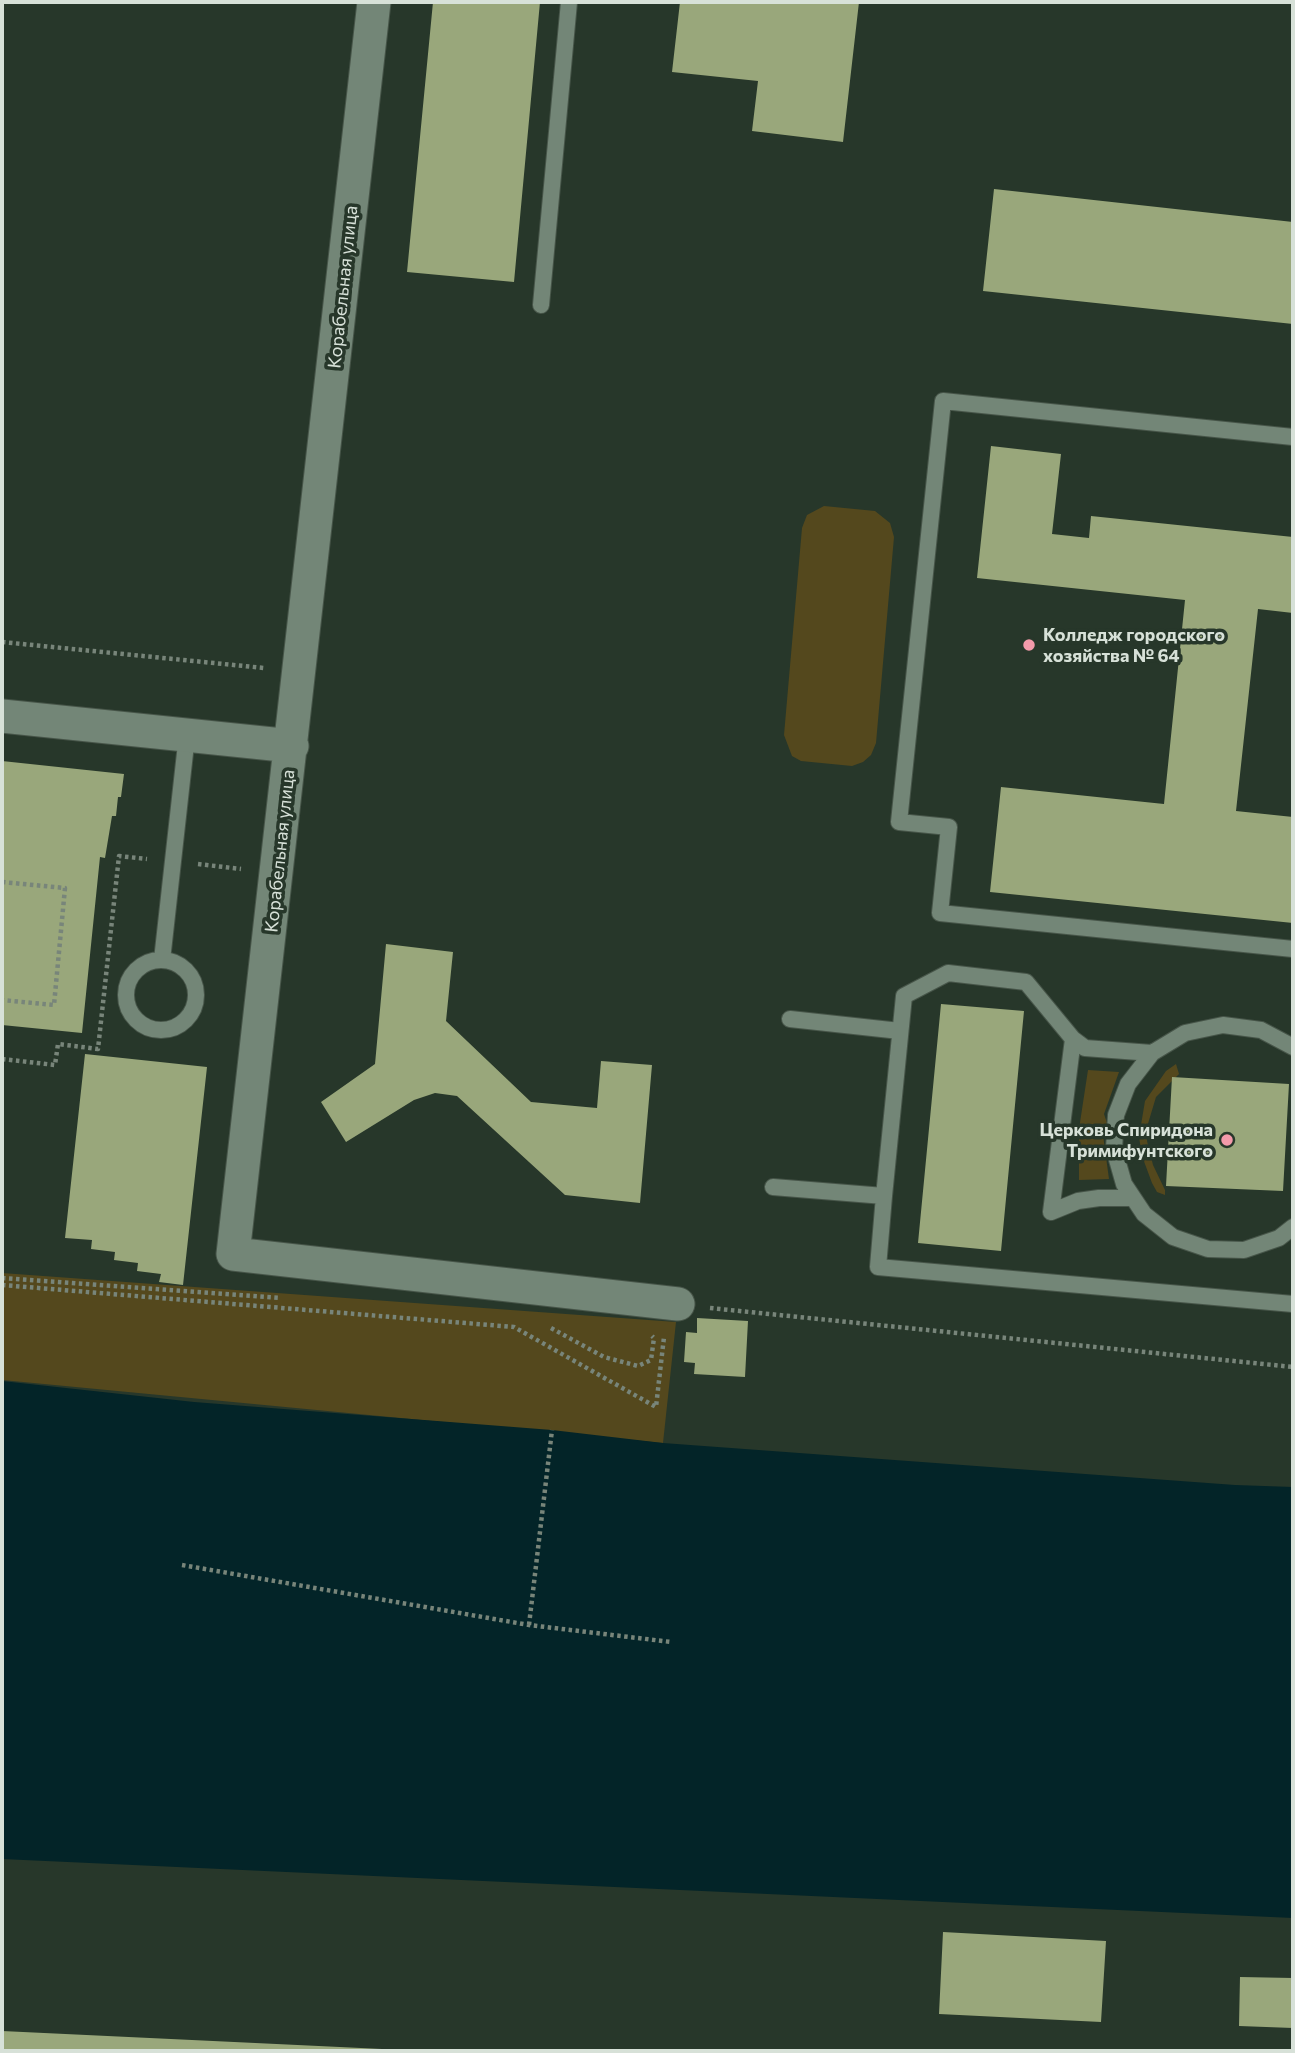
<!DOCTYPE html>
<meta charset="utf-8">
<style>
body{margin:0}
#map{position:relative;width:1295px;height:2053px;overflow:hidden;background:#27372a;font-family:Commissioner,sans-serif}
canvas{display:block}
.frame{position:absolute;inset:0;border:4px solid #d7e1d8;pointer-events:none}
</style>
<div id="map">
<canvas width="1295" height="2053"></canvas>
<div class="frame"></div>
</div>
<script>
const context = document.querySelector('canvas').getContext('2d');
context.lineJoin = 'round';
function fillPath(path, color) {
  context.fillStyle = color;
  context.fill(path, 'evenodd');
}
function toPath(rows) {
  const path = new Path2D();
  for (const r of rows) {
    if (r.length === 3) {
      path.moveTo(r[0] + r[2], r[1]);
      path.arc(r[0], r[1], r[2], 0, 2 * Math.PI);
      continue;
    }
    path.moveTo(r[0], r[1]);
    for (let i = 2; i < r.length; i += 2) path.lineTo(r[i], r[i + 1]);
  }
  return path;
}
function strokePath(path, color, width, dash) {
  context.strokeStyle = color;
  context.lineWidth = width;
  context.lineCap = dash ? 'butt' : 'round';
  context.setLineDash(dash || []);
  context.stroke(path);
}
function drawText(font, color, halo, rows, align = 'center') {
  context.font = font + ' Commissioner,sans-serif';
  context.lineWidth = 7;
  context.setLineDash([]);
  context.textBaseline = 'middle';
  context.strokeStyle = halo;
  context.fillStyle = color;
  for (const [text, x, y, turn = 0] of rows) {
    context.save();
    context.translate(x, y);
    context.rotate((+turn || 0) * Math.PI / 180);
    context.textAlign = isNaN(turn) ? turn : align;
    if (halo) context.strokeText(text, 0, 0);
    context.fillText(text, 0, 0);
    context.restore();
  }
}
fillPath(toPath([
 [824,506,875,511,890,523,894,537,876,743,871,755,863,762,852,766,801,761,792,756,784,735,802,528,807,515],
 [1176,1064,1179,1074,1156,1097,1147,1127,1147,1141,1153,1165,1165,1190,1165,1195,1157,1192,1152,1183,1142,1156,1139,1137,1145,1101,1166,1071],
 [1088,1070,1119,1072,1104,1114,1107,1123,1103,1135,1109,1179,1079,1180,1079,1129],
 [2,1273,676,1322,663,1443,2,1380]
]), '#54481d');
fillPath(toPath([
 [2,1381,194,1402,552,1430,663,1443,1235,1485,1293,1487,1293,1918,2,1859]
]), '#032428');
fillPath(toPath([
 [433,2,540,2,514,282,407,272],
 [680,2,859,2,843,142,752,131,758,81,672,72],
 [994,189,1293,222,1293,324,983,291],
 [991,446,1061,454,1052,534,1089,538,1091,516,1293,537,1293,613,1258,609,1236,811,1293,817,1293,923,990,892,1001,787,1164,804,1185,600,977,578],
 [2,761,124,774,121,797,118,797,116,816,112,816,105,858,100,857,82,1033,2,1025],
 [386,944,453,952,446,1021,531,1102,597,1108,601,1061,652,1065,640,1203,565,1195,457,1096,435,1093,414,1100,346,1142,321,1102,375,1064],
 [941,1004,1024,1011,1001,1251,918,1243],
 [85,1054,207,1067,183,1285,159,1282,161,1274,137,1271,138,1263,114,1260,115,1252,91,1249,92,1240,65,1238],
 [1172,1077,1289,1084,1283,1191,1166,1186],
 [697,1318,748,1321,745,1377,694,1374,695,1363,684,1362,686,1332,697,1333],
 [943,1932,1106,1941,1101,2022,939,2014],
 [1240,1977,1293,1978,1293,2028,1239,2026],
 [2,2031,382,2049,382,2051,2,2051]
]), '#99a77b');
const lane = toPath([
 [541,305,569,2],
 [1293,437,943,401,899,822,949,827,940,913,1293,949],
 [162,960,187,735],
 [161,995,35],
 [790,1019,900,1031],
 [1073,1039,1085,1048,1152,1053],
 [1293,1047,1261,1030,1223,1025,1185,1033,1152,1053,1128,1084,1116,1115,1114,1149,1124,1184,1144,1214,1173,1237,1208,1249,1244,1250,1279,1238,1293,1227],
 [773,1187,884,1196,904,996,948,973,1026,982,1073,1039,1051,1212,1078,1201,1099,1198,1133,1198],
 [884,1196,878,1267,1293,1304]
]);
const street = toPath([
 [374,2,233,1254,678,1304],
 [2,716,292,746]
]);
strokePath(lane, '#475549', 18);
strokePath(street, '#475549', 35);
strokePath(toPath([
 [2,642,264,668],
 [198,864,241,869],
 [2,882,65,888,54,1005,2,1000],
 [2,1059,55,1065,58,1044,98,1049,119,856,147,859],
 [2,1278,280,1298],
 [2,1285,514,1327,656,1407,664,1337],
 [710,1308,1293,1367],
 [551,1328,604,1357,638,1366,651,1360,654,1338,652,1336],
 [182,1565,529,1625,671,1642],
 [529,1625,552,1430]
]), '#78857a', 4.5, [3.5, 3.5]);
strokePath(lane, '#738677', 16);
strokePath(street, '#738677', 33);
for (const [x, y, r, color] of [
 [1029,645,7,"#f39aaa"],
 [1227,1140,7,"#f39aaa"]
]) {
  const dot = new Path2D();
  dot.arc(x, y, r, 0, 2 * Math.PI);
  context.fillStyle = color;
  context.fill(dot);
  strokePath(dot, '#27372a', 2.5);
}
drawText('18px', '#d7e1d8', '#27372a', [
 ["Корабельная улица",343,287,-84],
 ["Корабельная улица",280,851,-84]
]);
drawText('bold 18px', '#d7e1d8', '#27372a', [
 ["Колледж городского",1043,635],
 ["хозяйства № 64",1043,656],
 ["Церковь Спиридона",1213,1130,"right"],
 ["Тримифунтского",1213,1151,"right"]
], 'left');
</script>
